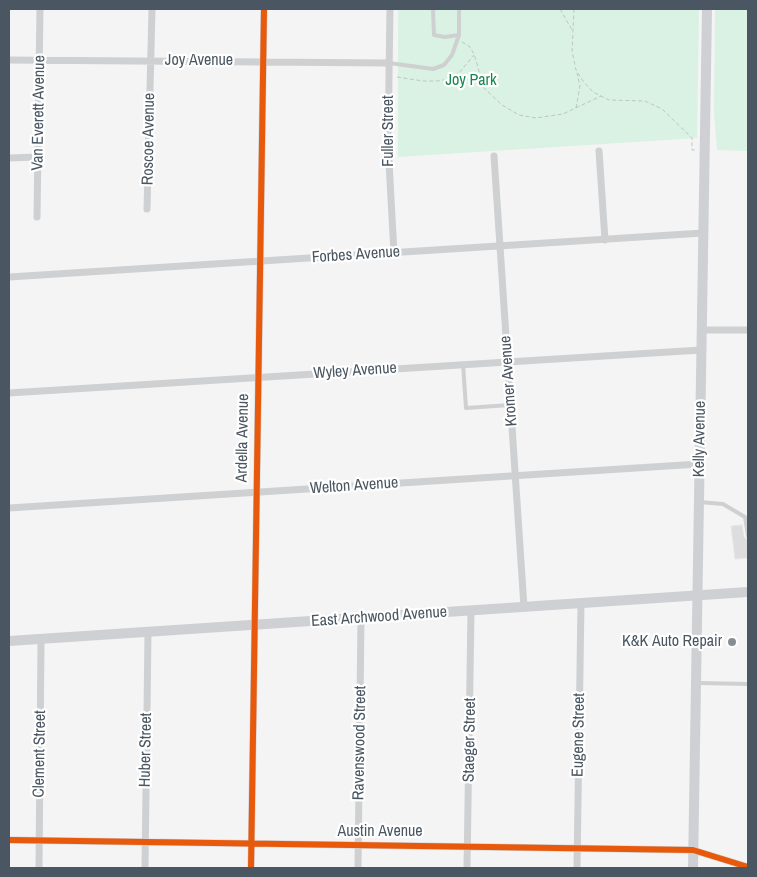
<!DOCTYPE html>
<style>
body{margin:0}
#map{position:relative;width:757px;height:877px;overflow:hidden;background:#f4f4f4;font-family:"Archivo Narrow",sans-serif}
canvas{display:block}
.frame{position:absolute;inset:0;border:10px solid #4a5661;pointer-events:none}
</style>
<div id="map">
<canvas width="757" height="877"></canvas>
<div class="frame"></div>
</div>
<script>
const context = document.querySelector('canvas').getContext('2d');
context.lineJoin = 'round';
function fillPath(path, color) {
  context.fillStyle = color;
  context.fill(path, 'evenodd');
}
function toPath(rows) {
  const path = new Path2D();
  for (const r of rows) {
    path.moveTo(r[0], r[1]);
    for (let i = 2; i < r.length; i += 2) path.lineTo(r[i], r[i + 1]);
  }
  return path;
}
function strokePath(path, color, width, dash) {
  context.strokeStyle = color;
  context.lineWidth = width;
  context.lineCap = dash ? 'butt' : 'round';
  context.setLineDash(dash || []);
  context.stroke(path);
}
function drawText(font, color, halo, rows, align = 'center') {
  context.font = font + ' "Archivo Narrow",sans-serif';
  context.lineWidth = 4.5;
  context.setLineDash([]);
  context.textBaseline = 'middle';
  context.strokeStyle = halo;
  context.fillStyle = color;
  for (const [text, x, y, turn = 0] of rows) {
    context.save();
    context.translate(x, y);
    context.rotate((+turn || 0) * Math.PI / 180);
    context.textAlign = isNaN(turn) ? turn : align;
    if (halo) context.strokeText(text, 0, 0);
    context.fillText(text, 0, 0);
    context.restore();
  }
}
fillPath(toPath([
 [398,9,699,9,697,138,398,157],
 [715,9,748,9,748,151,717,150,714,112]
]), '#d9f2e3');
const building = toPath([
 [742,525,744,537,748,540,748,558,735,559,731,526,742,525]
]);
fillPath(building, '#ddddde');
strokePath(building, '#e5e6e7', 1);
strokePath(toPath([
 [560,9,572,30],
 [574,9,572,51,576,70,583,81,593,92,609,100,645,101,662,109,692,138,692,150,696,150],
 [462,42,469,46,474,54,484,88,502,105,519,115,536,118,563,114,601,96],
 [457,75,471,76,482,82],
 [397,77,423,81,438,81,448,79,459,73,474,55],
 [576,108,580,86,577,73]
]), '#bcc7c4', 1, [4, 2.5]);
strokePath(toPath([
 [433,9,434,35,445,37,459,35],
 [389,63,433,69,444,65,452,55,459,35,459,9],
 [463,364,466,408,510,405],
 [699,502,723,504,745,517,748,536],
 [698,683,748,684]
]), '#ced0d2', 4);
strokePath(toPath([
 [390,9,388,144,394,253],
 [9,60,389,63],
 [599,151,605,240],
 [494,156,524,607],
 [9,158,37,157],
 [147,209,152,9],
 [37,217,40,9],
 [9,277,703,233],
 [702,330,748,330],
 [9,393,701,350],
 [9,508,699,464],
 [9,840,693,850,748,867],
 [39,868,41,639],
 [145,868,148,632],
 [251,868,264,9],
 [358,868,361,617],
 [467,868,471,611],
 [577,868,581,603]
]), '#ced0d2', 7);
strokePath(toPath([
 [9,641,748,592],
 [693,868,707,9]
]), '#ced0d4', 10);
strokePath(toPath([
 [9,840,693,850,748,867],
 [251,868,264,9]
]), '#e8590c', 6);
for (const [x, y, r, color] of [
 [732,642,5,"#868d94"]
]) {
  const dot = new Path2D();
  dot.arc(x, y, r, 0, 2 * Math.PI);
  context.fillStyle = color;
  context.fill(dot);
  strokePath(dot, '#fff', 2);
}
drawText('16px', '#4a5661', '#fff', [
 ["Joy Avenue",199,61],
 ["Van Everett Avenue",39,113,-89],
 ["Fuller Street",389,131,-90],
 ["Roscoe Avenue",149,139,-89],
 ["Forbes Avenue",356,255,-4],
 ["Wyley Avenue",355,371,-4],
 ["Kromer Avenue",509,381,-94],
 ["Ardella Avenue",243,438,-89],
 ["Kelly Avenue",700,439,-89],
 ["Welton Avenue",354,486,-4],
 ["East Archwood Avenue",379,617,-4],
 ["Eugene Street",579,735,-89],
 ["Staeger Street",470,740,-89],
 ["Ravenswood Street",360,743,-89],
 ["Huber Street",146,750,-89],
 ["Clement Street",40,754,-89],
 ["Austin Avenue",380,832]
]);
drawText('16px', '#17864f', '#fff', [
 ["Joy Park",471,81]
]);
drawText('16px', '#4a5661', '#fff', [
 ["K&K Auto Repair",722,642]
], 'right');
</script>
